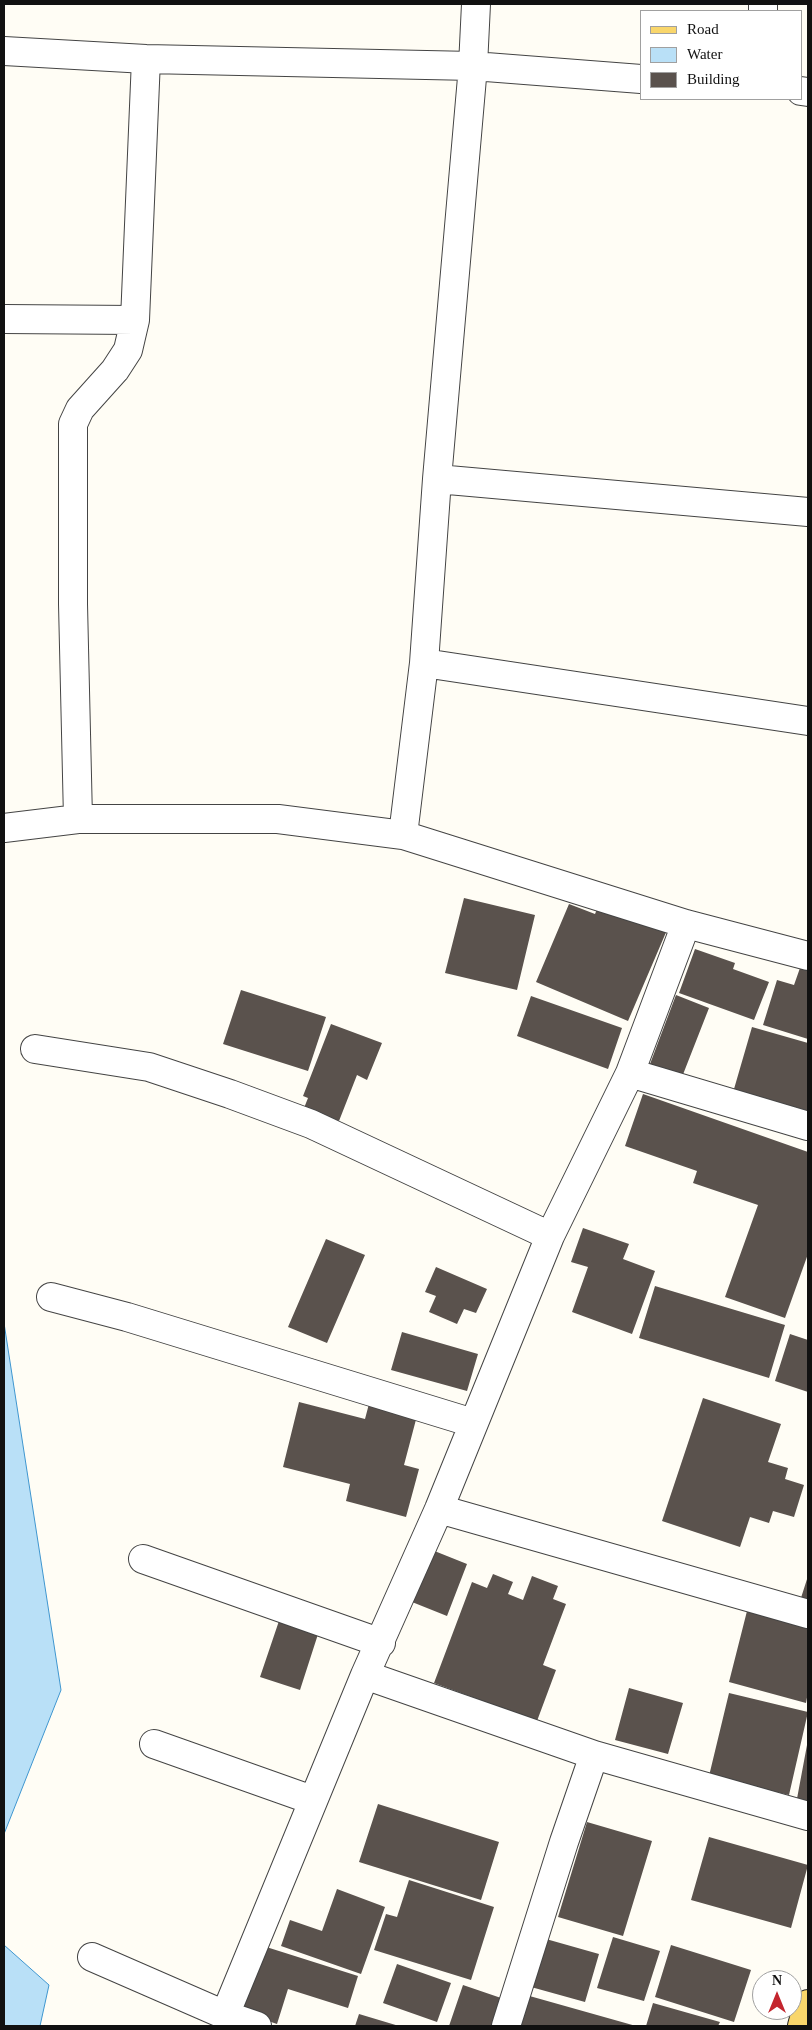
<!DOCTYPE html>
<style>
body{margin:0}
#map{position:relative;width:812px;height:2030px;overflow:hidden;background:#fffdf5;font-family:"Times New Roman",serif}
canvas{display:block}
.frame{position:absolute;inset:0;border:5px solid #111;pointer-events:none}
.legend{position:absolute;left:640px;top:10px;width:162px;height:90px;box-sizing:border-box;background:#fff;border:1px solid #a0a0a0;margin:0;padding:6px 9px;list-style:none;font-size:15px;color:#111}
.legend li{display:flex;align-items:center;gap:10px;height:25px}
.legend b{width:25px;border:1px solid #a0a0a0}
.north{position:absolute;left:752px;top:1970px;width:50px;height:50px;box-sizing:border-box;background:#fff;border:1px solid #a0a0a0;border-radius:50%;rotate:0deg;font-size:14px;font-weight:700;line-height:20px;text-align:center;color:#111}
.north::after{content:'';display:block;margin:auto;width:18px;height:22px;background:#c4262e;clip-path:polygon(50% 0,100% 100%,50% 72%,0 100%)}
</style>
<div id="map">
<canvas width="812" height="2030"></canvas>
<div class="frame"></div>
<ul class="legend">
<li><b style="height:6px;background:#f9d66b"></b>Road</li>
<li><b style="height:14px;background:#b9e0f7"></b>Water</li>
<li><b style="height:14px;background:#5a524d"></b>Building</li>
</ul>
<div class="north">N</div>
</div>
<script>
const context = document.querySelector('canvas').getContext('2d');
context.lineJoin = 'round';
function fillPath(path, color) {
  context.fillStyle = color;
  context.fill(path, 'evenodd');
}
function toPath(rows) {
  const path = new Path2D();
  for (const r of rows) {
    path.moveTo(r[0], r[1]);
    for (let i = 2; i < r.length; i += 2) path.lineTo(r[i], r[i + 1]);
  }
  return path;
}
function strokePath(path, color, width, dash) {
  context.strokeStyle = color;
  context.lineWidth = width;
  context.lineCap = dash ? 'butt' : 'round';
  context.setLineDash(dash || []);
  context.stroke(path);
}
const water = toPath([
 [4,1323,61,1690,4,1834,4,1323],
 [4,1945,49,1985,40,2026,4,2026,4,1945]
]);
fillPath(water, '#b9e0f7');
strokePath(water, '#3f96cf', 1);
fillPath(toPath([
 [464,898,535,915,517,990,445,973],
 [600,902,667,930,628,1021,536,982,569,904,595,914],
 [695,949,735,963,733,969,769,982,754,1020,679,993],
 [800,968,808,971,808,1039,763,1025,777,980,794,985],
 [241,990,326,1017,308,1071,223,1044],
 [676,995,709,1008,682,1077,650,1064],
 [531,996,622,1028,608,1069,517,1036],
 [331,1024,382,1043,367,1080,357,1075,339,1121,304,1108,308,1098,303,1096],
 [752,1027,808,1043,808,1111,734,1089],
 [643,1094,808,1152,808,1254,785,1318,725,1297,758,1205,693,1183,697,1171,625,1146],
 [583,1228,629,1244,623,1259,655,1271,632,1334,572,1312,588,1267,571,1262],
 [326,1239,365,1255,327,1343,288,1327],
 [436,1267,487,1289,476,1313,464,1309,457,1324,429,1312,436,1296,425,1292],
 [655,1286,785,1325,769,1378,639,1338],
 [402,1332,478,1354,467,1391,391,1370],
 [790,1334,808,1340,808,1392,775,1381],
 [703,1398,781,1424,768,1462,788,1468,785,1479,804,1485,794,1517,773,1511,769,1523,750,1517,740,1547,662,1521],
 [370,1400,418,1412,404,1465,419,1469,406,1517,346,1501,350,1484,283,1467,299,1402,365,1419],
 [432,1550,467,1564,447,1616,412,1602],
 [493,1574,513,1582,508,1594,523,1600,532,1576,558,1586,553,1599,566,1604,543,1665,556,1670,537,1721,434,1683,472,1582,487,1588],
 [808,1576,808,1604,800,1601],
 [747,1611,808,1627,808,1692,806,1703,729,1682],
 [281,1615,320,1628,300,1690,260,1677],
 [629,1688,683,1703,668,1754,615,1740],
 [729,1693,808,1712,789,1795,709,1776],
 [807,1745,808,1745,808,1806,796,1804],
 [378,1804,499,1842,481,1900,359,1862],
 [587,1822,652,1841,623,1936,558,1917],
 [709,1837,808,1865,791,1928,691,1900],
 [409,1880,494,1907,471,1980,374,1950,386,1914,397,1917],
 [337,1889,385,1907,361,1974,281,1946,290,1920,322,1931],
 [613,1937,660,1951,644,2001,597,1988],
 [546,1939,599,1954,585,2002,531,1987],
 [260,1945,358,1976,348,2008,288,1989,277,2024,239,2011],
 [671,1945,751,1970,734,2022,655,1997],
 [397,1964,451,1983,437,2022,383,2003],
 [463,1985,504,1999,495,2026,449,2026],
 [526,1995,636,2026,517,2026],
 [653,2003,720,2022,718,2026,646,2026],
 [359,2014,399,2026,355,2026]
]), '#5a524d');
const minor = toPath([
 [763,11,763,4],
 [4,51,146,59,473,66,641,79],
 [801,91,808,92],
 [4,319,135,320],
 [437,479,808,512],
 [424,663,808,721],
 [78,819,73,604,73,424,80,409,115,370,128,350,135,320,146,59],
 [4,828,78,819,278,819,403,835,686,924,808,956],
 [403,835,424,663,437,479,473,66,476,4],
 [35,1049,149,1067,230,1094,311,1124,550,1236],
 [630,1073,808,1126],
 [51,1297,127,1317,473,1423],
 [439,1509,808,1614],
 [143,1559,381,1643],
 [365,1675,594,1755,808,1816],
 [154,1744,312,1800],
 [92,1957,225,2015,257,2026],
 [225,2015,365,1675,439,1509,550,1236,630,1073,686,924],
 [506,2026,564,1842,594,1755]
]);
const major = toPath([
 [802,2026,808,2004]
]);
strokePath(minor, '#444', 30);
strokePath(major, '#222', 30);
strokePath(minor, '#fff', 28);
strokePath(major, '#f9d66b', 28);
</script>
